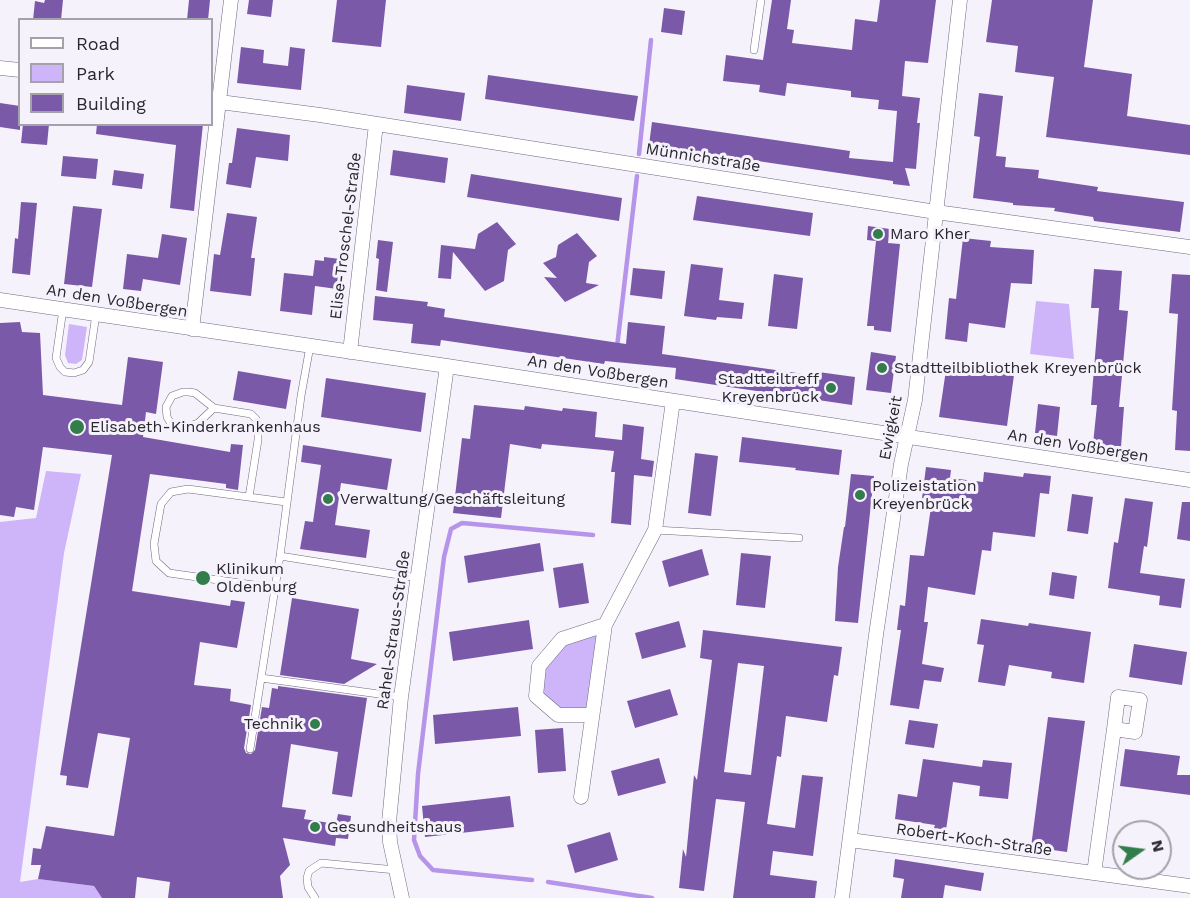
<!DOCTYPE html>
<meta charset="utf-8">
<style>
body{margin:0}
#map{position:relative;width:1190px;height:898px;overflow:hidden;background:#f6f2fc;font-family:"Work Sans",sans-serif}
canvas{display:block}
.legend{position:absolute;left:18px;top:18px;width:195px;height:108px;box-sizing:border-box;background:#f6f2fc;border:2px solid #a4a1aa;margin:0;padding:8px 10px;list-style:none;font-size:18px;color:#2a2730}
.legend li{display:flex;align-items:center;gap:12px;height:30px}
.legend b{width:30px;border:2px solid #a4a1aa}
.north{position:absolute;left:1112px;top:820px;width:60px;height:60px;box-sizing:border-box;background:#f6f2fc;border:2px solid #a4a1aa;border-radius:50%;rotate:76deg;font-size:16px;font-weight:700;line-height:24px;text-align:center;color:#2a2730}
.north::after{content:'';display:block;margin:auto;width:21px;height:27px;background:#327d4b;clip-path:polygon(50% 0,100% 100%,50% 72%,0 100%)}
</style>
<div id="map">
<canvas width="1190" height="898"></canvas>
<ul class="legend">
<li><b style="height:8px;background:#fff"></b>Road</li>
<li><b style="height:16px;background:#ceb4f8"></b>Park</li>
<li><b style="height:16px;background:#7b59a9"></b>Building</li>
</ul>
<div class="north">N</div>
</div>
<script>
const context = document.querySelector('canvas').getContext('2d');
context.lineJoin = 'round';
function fillPath(path, color) {
  context.fillStyle = color;
  context.fill(path, 'evenodd');
}
function toPath(rows) {
  const path = new Path2D();
  for (const r of rows) {
    path.moveTo(r[0], r[1]);
    for (let i = 2; i < r.length; i += 2) path.lineTo(r[i], r[i + 1]);
  }
  return path;
}
function strokePath(path, color, width, dash) {
  context.strokeStyle = color;
  context.lineWidth = width;
  context.lineCap = dash ? 'butt' : 'round';
  context.setLineDash(dash || []);
  context.stroke(path);
}
function drawText(font, color, halo, rows, align = 'center') {
  context.font = font + ' "Work Sans",sans-serif';
  context.lineWidth = 6;
  context.setLineDash([]);
  context.textBaseline = 'middle';
  context.strokeStyle = halo;
  context.fillStyle = color;
  for (const [text, x, y, turn = 0] of rows) {
    context.save();
    context.translate(x, y);
    context.rotate((+turn || 0) * Math.PI / 180);
    context.textAlign = isNaN(turn) ? turn : align;
    if (halo) context.strokeText(text, 0, 0);
    context.fillText(text, 0, 0);
    context.restore();
  }
}
fillPath(toPath([
 [1036,301,1069,304,1074,359,1030,354],
 [69,324,87,327,82,360,76,364,68,363,65,355],
 [46,471,81,474,64,553,20,882,38,879,94,886,102,898,0,898,0,522,36,518],
 [605,625,592,715,558,715,536,696,539,666,562,639]
]), '#ceb4f8');
strokePath(toPath([
 [639,154,651,40],
 [617,347,637,176],
 [532,880,433,870,420,856,414,840,418,774,444,557,451,529,462,523,593,535],
 [548,882,652,898]
]), '#b694e9', 4.5);
fillPath(toPath([
 [45,0,63,0,61,20,33,20,35,1,44,3],
 [189,0,210,0,208,20,187,20],
 [249,0,273,0,271,17,247,14],
 [337,0,386,0,381,47,332,42],
 [772,0,791,0,787,29,794,30,792,43,852,50,855,19,877,22,880,0,936,0,928,63,905,61,902,96,920,98,917,123,920,123,916,169,905,168,910,186,893,184,893,181,649,145,652,122,850,151,849,158,893,162,897,111,878,109,879,100,851,97,851,91,787,83,785,96,759,92,760,85,723,81,726,55,763,60],
 [992,0,1093,0,1084,67,1132,74,1127,116,1190,125,1190,155,1046,137,1054,77,1015,72,1018,46,986,42],
 [664,8,685,11,682,35,661,32],
 [241,47,264,50,263,63,288,66,290,47,305,49,301,90,237,83],
 [488,75,638,96,634,121,485,99],
 [407,85,465,93,461,121,404,113],
 [979,93,1003,96,996,156,1006,157,1005,167,1039,170,1038,178,1098,187,1097,191,1184,202,1180,232,1094,221,1093,217,1054,211,1055,208,1013,205,1013,203,973,198,980,137,974,136],
 [0,103,20,106,20,130,0,127],
 [23,124,49,124,47,145,21,143],
 [97,124,203,124,194,211,170,208,176,145,96,134],
 [237,128,290,135,288,161,256,157,251,188,226,184,229,163,232,163],
 [393,150,448,158,445,183,390,175],
 [63,156,98,159,96,179,61,176],
 [114,170,144,174,142,189,112,185],
 [471,174,622,198,619,221,467,197],
 [697,196,813,213,810,236,693,220],
 [21,202,37,203,30,275,12,273,15,238,18,239],
 [73,206,102,209,92,287,64,284],
 [227,213,257,217,251,258,255,258,251,296,210,291,214,254,220,255],
 [497,222,516,244,508,250,504,281,485,291,453,252,451,279,438,278,441,245,475,249,478,234],
 [868,226,890,229,888,243,900,244,891,332,874,330,874,326,867,326,876,241,867,240],
 [577,233,597,256,589,262,586,283,599,285,565,302,544,277,557,278,543,263,556,257,558,245],
 [162,234,187,238,180,285,143,279,141,291,123,289,127,254,158,258],
 [963,238,991,241,990,247,1034,250,1032,284,1011,283,1005,328,969,323,967,342,945,339,949,298,956,299],
 [378,240,393,242,387,292,376,290,379,259,376,258],
 [324,257,340,259,337,289,315,286,312,315,280,311,284,273,313,276,315,260,324,261],
 [691,264,723,268,719,300,744,303,742,319,717,317,716,320,684,316],
 [633,268,665,271,662,299,630,295],
 [1094,269,1122,271,1119,310,1128,311,1119,407,1124,407,1121,447,1093,444,1097,405,1091,405,1099,308,1091,308],
 [774,274,803,278,797,329,768,326],
 [1172,274,1190,275,1190,451,1175,450,1177,411,1172,410,1178,314,1169,313],
 [375,296,428,302,427,306,445,309,444,317,626,344,628,322,665,326,662,354,811,375,811,371,855,377,852,405,675,379,676,368,605,361,604,364,441,340,440,346,411,343,413,324,373,320],
 [20,322,22,332,40,333,43,395,122,405,128,357,163,362,156,414,146,412,143,437,230,452,231,444,243,445,238,490,226,488,226,484,150,474,132,591,230,606,231,600,245,602,237,648,200,642,194,685,231,689,230,701,251,705,244,748,246,753,251,754,255,750,262,707,269,708,272,688,278,689,278,686,367,698,352,797,332,794,338,752,291,744,282,807,306,810,304,819,336,824,338,814,351,816,348,839,336,838,335,846,283,838,290,865,280,876,283,898,168,898,170,882,137,877,135,898,102,898,94,886,38,879,41,865,31,865,33,848,41,849,46,826,114,836,130,738,98,733,88,788,66,785,67,776,60,775,112,455,43,447,34,510,16,507,14,517,0,515,0,323],
 [871,352,896,356,891,393,866,390],
 [947,363,1014,375,1007,426,939,417],
 [238,371,291,380,286,409,233,400],
 [326,378,426,393,421,432,321,417],
 [1038,404,1060,407,1057,436,1035,433],
 [474,405,524,410,525,406,562,411,563,408,597,412,595,437,622,440,623,424,644,427,641,459,654,461,652,477,634,475,631,525,611,523,615,472,611,472,614,451,542,444,541,449,510,444,501,518,453,513,462,438,470,439],
 [742,437,842,450,839,475,795,470,796,468,739,462],
 [303,445,392,459,387,490,341,483,335,525,370,530,366,558,300,549,305,521,313,522,321,465,301,462],
 [695,453,718,456,711,516,688,513],
 [926,467,951,470,950,478,983,482,984,472,1023,477,1024,473,1051,476,1049,494,1040,493,1035,537,993,532,991,551,982,550,975,595,928,587,924,622,928,622,922,664,944,668,941,682,924,680,919,709,890,705,901,630,897,630,900,605,905,606,910,555,924,556,932,500,922,498],
 [851,474,874,476,858,623,835,621,838,567,844,527,845,527],
 [1072,494,1093,497,1088,534,1067,531],
 [1125,498,1153,502,1147,547,1144,546,1140,573,1185,579,1181,608,1159,605,1160,596,1108,588,1114,542,1118,543],
 [1182,502,1190,502,1190,541,1177,539],
 [540,543,544,571,468,583,464,556],
 [702,549,709,575,669,587,662,561],
 [741,553,771,556,765,608,736,605],
 [583,563,589,603,559,608,553,568],
 [1052,572,1077,576,1074,599,1049,595],
 [292,598,359,609,351,659,377,664,344,684,280,675],
 [981,619,1028,626,1029,623,1091,632,1084,683,1051,678,1052,672,1009,665,1005,686,978,682,984,645,977,644],
 [529,620,533,649,453,661,449,632],
 [679,621,686,647,642,659,635,633],
 [703,630,842,647,838,676,834,675,827,722,786,716,781,757,777,756,767,824,795,828,802,775,823,777,813,856,773,851,770,875,817,881,815,898,733,898,745,802,716,799,704,891,679,888,683,849,686,857,694,775,697,780,712,660,700,658],
 [738,663,764,666,751,775,724,772],
 [1134,644,1187,652,1182,685,1129,677],
 [670,689,678,715,635,728,627,701],
 [518,707,521,736,435,744,433,715],
 [1048,717,1085,721,1067,852,1031,847],
 [909,720,938,724,934,748,905,744],
 [563,728,566,771,538,773,535,730],
 [1125,749,1180,756,1177,775,1190,775,1190,795,1120,786],
 [659,758,666,783,618,796,611,771],
 [923,759,982,767,983,760,1012,763,1008,799,979,796,980,786,953,782,946,830,934,828,935,825,895,819,898,794,917,797],
 [510,796,514,827,425,837,422,806],
 [610,832,618,860,575,873,567,845],
 [895,859,984,873,981,891,945,885,943,898,901,898,904,879,893,877]
]), '#7b59a9');
const service = toPath([
 [754,50,761,0],
 [63,309,56,358,60,367,65,372,74,373,83,370,89,362,96,314],
 [214,408,198,423,185,428,173,427,167,417,166,407,172,396,183,392,189,392,195,393,214,408,251,414,256,419,258,425,258,440,249,497],
 [655,530,799,538],
 [280,556,418,578],
 [275,588,169,573,156,561,154,544,161,504,171,492,188,489,286,502],
 [261,678,401,697],
 [250,749,280,556,301,396,310,346],
 [315,898,308,887,307,878,309,871,321,863,396,870]
]);
const minor = toPath([
 [0,68,20,70],
 [212,101,320,115,936,212,1190,247],
 [0,300,447,366,1190,480],
 [192,329,231,0],
 [350,352,376,124],
 [592,715,558,715,536,696,539,666,562,639,605,625],
 [581,797,605,625,655,530,673,401],
 [850,840,1190,886],
 [1094,873,1114,729,1118,697,1140,700,1135,732,1114,729],
 [402,898,390,842,389,822,401,697,447,366],
 [842,898,876,635,901,464,915,400,960,0]
]);
strokePath(service, '#70687e', 8);
strokePath(minor, '#70687e', 15);
strokePath(service, '#fff', 7);
strokePath(minor, '#fff', 14);
for (const [x, y, r, color] of [
 [878,234,6,"#327d4b"],
 [882,368,6,"#327d4b"],
 [831,388,6,"#327d4b"],
 [77,427,8,"#327d4b"],
 [860,495,6,"#327d4b"],
 [328,499,6,"#327d4b"],
 [203,578,8,"#327d4b"],
 [315,724,6,"#327d4b"],
 [315,827,6,"#327d4b"]
]) {
  const dot = new Path2D();
  dot.arc(x, y, r, 0, 2 * Math.PI);
  context.fillStyle = color;
  context.fill(dot);
  strokePath(dot, '#f6f2fc', 2);
}
drawText('16px', '#2a2730', '#f6f2fc', [
 ["Münnichstraße",703,158,9],
 ["Elise-Troschel-Straße",346,236,-83],
 ["An den Voßbergen",117,301,9],
 ["An den Voßbergen",598,372,9],
 ["Ewigkeit",891,428,-79],
 ["An den Voßbergen",1078,446,9],
 ["Rahel-Straus-Straße",394,630,-82],
 ["Robert-Koch-Straße",974,840,8]
]);
drawText('16px', '#2a2730', '#f6f2fc', [
 ["Maro Kher",890,234],
 ["Stadtteilbibliothek Kreyenbrück",894,368],
 ["Stadtteiltreff",819,379,"right"],
 ["Kreyenbrück",819,397,"right"],
 ["Elisabeth-Kinderkrankenhaus",90,427],
 ["Polizeistation",872,486],
 ["Kreyenbrück",872,504],
 ["Verwaltung/Geschäftsleitung",340,499],
 ["Klinikum",216,569],
 ["Oldenburg",216,587],
 ["Technik",303,724,"right"],
 ["Gesundheitshaus",327,827]
], 'left');
</script>
